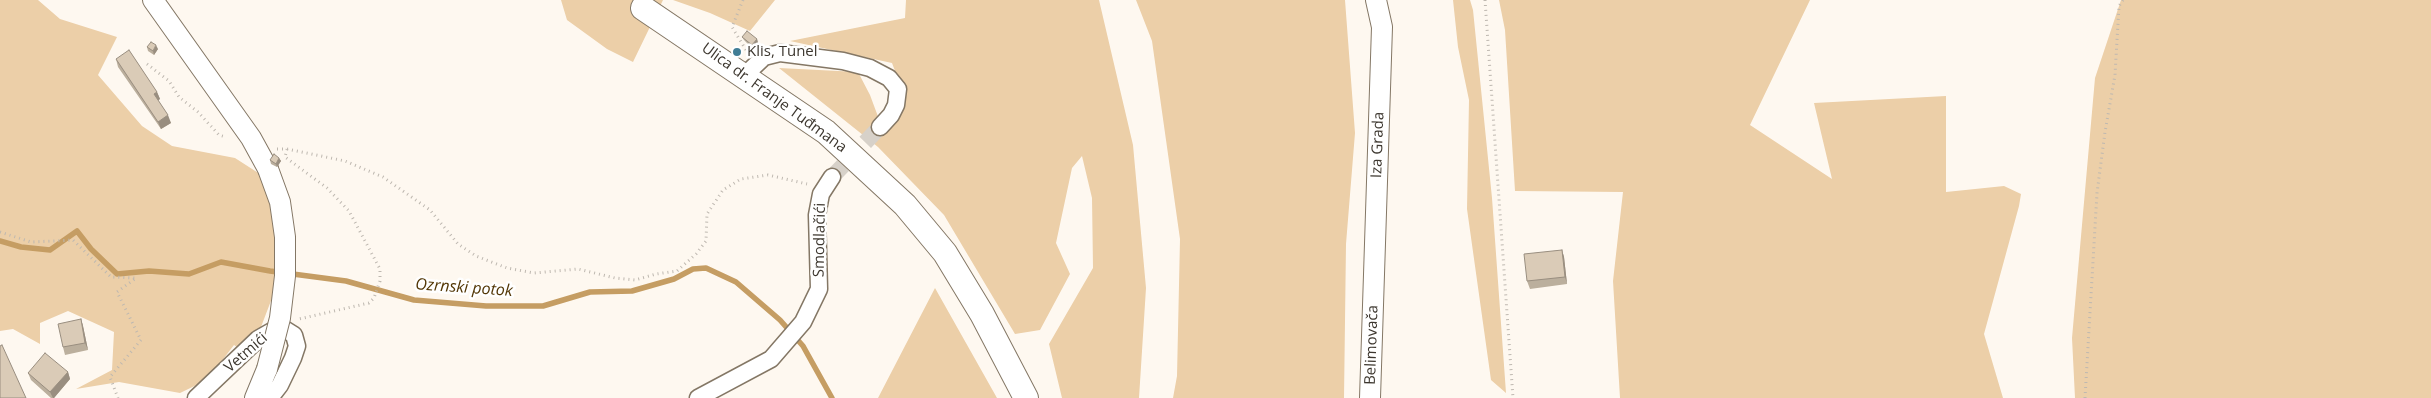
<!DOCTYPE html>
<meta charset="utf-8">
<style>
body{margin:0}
canvas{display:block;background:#fef8f0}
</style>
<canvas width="2431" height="398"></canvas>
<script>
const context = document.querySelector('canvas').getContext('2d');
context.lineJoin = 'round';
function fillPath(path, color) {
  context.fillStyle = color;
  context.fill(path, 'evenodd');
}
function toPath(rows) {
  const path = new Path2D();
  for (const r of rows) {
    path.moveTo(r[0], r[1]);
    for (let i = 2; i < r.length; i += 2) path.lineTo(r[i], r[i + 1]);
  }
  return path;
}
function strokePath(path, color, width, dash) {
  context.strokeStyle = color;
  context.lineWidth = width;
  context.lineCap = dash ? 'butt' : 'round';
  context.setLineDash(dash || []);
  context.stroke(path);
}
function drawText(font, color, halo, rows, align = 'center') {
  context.font = font + ' "Open Sans",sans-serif';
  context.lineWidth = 5;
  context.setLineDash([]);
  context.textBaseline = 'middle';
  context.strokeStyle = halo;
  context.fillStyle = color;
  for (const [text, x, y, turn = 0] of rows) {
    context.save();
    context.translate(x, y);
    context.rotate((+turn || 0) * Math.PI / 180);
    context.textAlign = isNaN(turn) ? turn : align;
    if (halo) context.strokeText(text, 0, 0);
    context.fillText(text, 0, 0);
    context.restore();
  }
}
fillPath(toPath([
 [0,0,38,0,60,19,117,37,98,75,142,126,172,146,235,158,263,176,276,228,276,264,272,298,261,327,241,350,234,345,207,380,180,393,119,382,76,389,112,370,114,332,68,311,40,323,40,344,13,329,0,331],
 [561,0,663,0,633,62,607,49,567,20],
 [673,0,775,0,750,31,710,13],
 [906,0,1099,0,1133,145,1146,288,1139,398,1062,398,1049,344,1093,268,1092,198,1082,156,1072,168,1056,243,1070,274,1040,330,1015,334,944,215,878,147,779,68,858,72,870,95,883,130,901,87,892,63,790,41,905,18],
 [1136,0,1345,0,1355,133,1346,244,1344,398,1173,398,1177,376,1180,239,1152,41],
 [1453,0,1470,0,1473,10,1492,198,1506,393,1491,380,1467,209,1469,100,1458,47],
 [1499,0,1810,0,1750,125,1832,179,1814,103,1946,96,1946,192,2004,186,2021,194,2019,206,1984,334,2003,398,1620,398,1613,281,1623,192,1515,191,1505,30],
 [2121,0,2431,0,2431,398,2075,398,2072,338,2095,78],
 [935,288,997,398,878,398]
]), '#eccfa8');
strokePath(toPath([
 [0,241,21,247,50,250,77,231,91,249,117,274,149,271,189,274,221,262,270,271,346,281,414,300,486,306,543,306,590,292,632,291,674,279,693,269,706,268,736,282,780,320,803,346,832,398]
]), '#c59d63', 5.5);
strokePath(toPath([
 [832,177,880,127]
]), '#d7d1c9', 16, [16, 8]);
const minor = toPath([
 [745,75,764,57,780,53,843,61,870,68,889,78,898,89,896,105,891,115,880,127],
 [196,398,258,339,272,331,286,330,294,335,297,346,293,358,280,385,270,398],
 [698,398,771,359,803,322,819,289,817,215,821,194,832,177]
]);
const tertiary = toPath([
 [153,0,251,138,268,169],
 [255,398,267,369],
 [1370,398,1382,27,1376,0]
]);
const secondary = toPath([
 [643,8,826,132,905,205,945,253,982,314,1026,398]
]);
strokePath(minor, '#847765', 19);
strokePath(tertiary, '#847765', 22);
strokePath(secondary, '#847765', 26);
strokePath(toPath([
 [743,0,732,27,746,50],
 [1485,0,1513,398],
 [147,64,169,81,179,97,198,112,219,135,226,137],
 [277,149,287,149,345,161,383,177,430,210,458,244,476,256,507,268,534,273,578,269,615,278,635,280,656,274,677,271,696,254,706,241,707,214,723,190,741,179,768,175,807,184],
 [287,149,285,157,327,188,349,211,380,269,380,281,374,298,369,303,299,319],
 [0,232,31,242,73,240,111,277,136,278,117,292,141,340,110,377,118,398],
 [2085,398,2097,193,2105,132,2115,75,2119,6,2123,0]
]), '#beb8b0', 3, [1, 4]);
strokePath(minor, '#fff', 16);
strokePath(tertiary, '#fff', 20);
strokePath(secondary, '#fff', 24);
const tertiaryBridge = toPath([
 [267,369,280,318,285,276,285,237,280,202,268,169]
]);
strokePath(tertiaryBridge, '#847765', 22, []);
strokePath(tertiaryBridge, '#fff', 20);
fillPath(toPath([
 [742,37,757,39,758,43,753,49,744,40],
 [147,47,158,49,154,55,148,51],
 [116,59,157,92,160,99,158,100,171,123,161,129,118,67],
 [279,158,281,161,277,167,271,164,270,160],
 [1562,250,1564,257,1567,284,1530,289,1527,281],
 [81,319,83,326,88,350,65,355,63,347],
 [68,372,70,379,54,398,51,398,31,380,28,373]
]), '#bbaf9d');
fillPath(toPath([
 [757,39,758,43,753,49,752,45],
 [156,45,158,49,154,55,153,51],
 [157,92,160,99,156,102,154,94],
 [168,115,171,123,161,129,158,122],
 [279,158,281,161,277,167,276,164],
 [1562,250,1564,257,1567,284,1565,277],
 [81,319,83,326,88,350,85,343],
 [68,372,70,379,54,398,53,398,50,392]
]), '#998e80');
const building = toPath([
 [747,31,757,39,752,45,742,37,747,31],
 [151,42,156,45,153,51,147,47,151,42],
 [129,50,157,92,154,94,168,115,158,122,116,59,129,50],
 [274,154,279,158,276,164,270,160,274,154],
 [1562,250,1565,277,1527,281,1524,254,1562,250],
 [81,319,85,343,63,347,58,324,81,319],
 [2,345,26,398,0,398,0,346,2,345],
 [45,353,68,372,50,392,28,373,45,353]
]);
fillPath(building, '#dacbb7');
strokePath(building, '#998e80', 1);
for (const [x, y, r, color] of [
 [737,52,5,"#417d95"]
]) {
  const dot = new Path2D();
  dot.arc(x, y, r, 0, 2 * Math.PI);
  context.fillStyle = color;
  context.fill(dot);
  strokePath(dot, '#fff', 2);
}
drawText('15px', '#3d372f', '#fff', [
 ["Klis, Tunel",747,52]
], 'left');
drawText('15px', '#3d372f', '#fff', [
 ["Ulica dr. Franje Tuđmana",774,98,36],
 ["Iza Grada",1378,145,-88],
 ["Smodlačići",820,240,-89],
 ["Belimovača",1372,345,-88],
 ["Vetmići",246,353,-41]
]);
drawText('italic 16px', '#523605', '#fff', [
 ["Ozrnski potok",464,288,4]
]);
</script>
